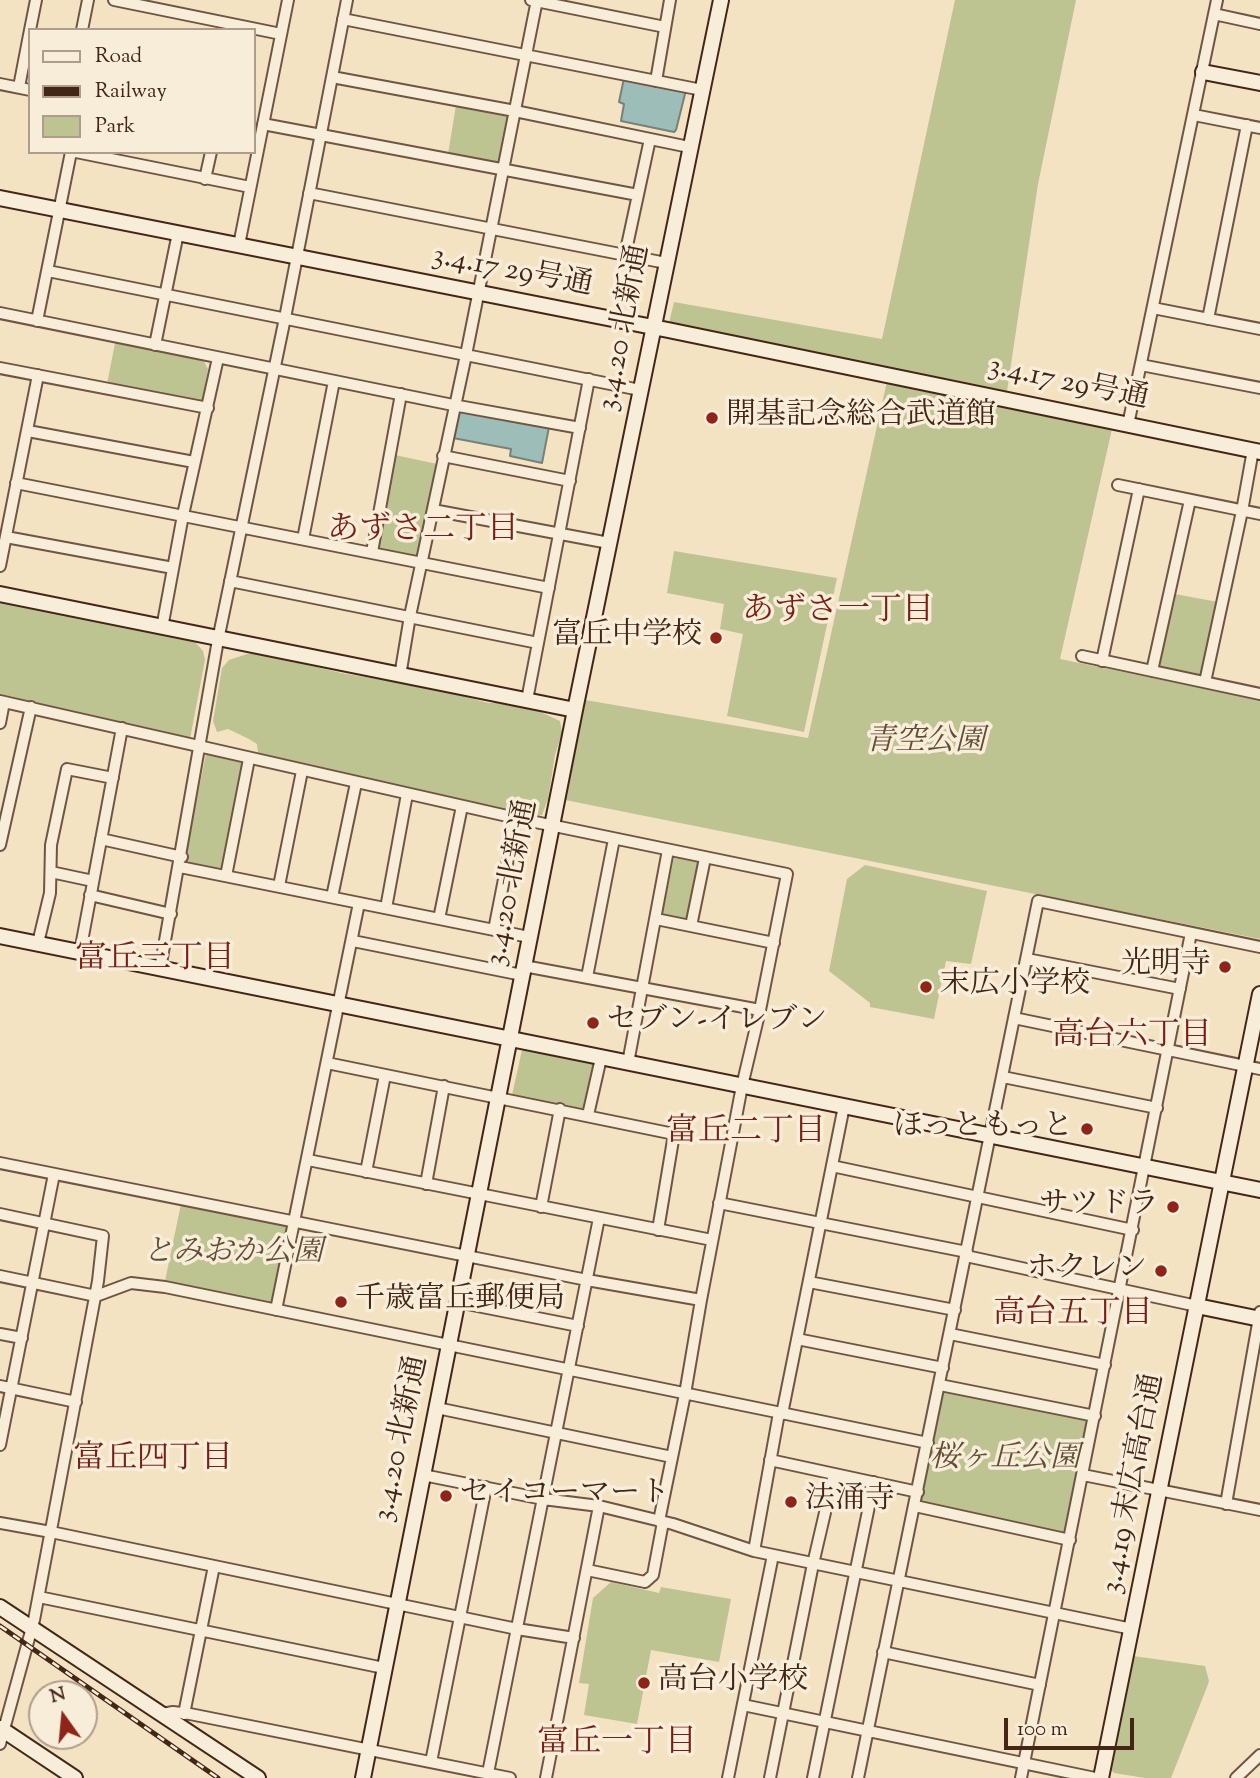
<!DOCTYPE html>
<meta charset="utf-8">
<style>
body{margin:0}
#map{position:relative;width:1260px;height:1778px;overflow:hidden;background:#f3e3c3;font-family:"Sorts Mill Goudy",serif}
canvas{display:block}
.legend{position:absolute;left:28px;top:28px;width:228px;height:126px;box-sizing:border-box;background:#f7edd8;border:2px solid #af9d8b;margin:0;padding:9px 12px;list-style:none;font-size:21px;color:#442617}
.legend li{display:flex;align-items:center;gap:14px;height:35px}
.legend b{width:35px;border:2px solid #af9d8b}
.north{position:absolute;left:28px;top:1680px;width:70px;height:70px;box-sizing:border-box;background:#f7edd8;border:2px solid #af9d8b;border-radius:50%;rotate:345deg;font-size:19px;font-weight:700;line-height:28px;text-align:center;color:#442617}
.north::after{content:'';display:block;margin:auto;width:24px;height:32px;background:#8f2418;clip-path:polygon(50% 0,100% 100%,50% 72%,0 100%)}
.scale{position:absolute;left:1004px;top:1718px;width:130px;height:32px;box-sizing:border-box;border:4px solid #442617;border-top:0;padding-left:9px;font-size:21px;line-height:24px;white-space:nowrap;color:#442617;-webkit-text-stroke:5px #f7edd8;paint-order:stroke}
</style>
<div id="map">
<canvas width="1260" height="1778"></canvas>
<ul class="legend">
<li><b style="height:9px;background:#f7edd8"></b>Road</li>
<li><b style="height:9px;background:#442617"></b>Railway</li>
<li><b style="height:19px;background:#bec392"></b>Park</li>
</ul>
<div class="north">N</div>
<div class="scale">100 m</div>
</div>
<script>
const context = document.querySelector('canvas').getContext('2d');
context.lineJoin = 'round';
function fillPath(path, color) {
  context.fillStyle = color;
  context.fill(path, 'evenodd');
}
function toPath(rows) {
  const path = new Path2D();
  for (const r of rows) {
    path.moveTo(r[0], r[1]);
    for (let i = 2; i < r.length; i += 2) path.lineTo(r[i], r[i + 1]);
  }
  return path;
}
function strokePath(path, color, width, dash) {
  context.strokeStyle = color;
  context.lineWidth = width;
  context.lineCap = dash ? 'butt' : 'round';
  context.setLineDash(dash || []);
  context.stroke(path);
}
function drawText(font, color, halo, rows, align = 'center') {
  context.font = font + ' "Sorts Mill Goudy","Noto Serif JP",serif';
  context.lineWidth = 7;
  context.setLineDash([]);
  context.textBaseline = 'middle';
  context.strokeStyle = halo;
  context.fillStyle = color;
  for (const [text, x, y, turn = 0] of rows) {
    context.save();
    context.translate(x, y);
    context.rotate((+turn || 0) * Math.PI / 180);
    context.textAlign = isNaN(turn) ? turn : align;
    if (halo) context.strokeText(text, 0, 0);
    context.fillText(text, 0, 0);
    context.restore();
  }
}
fillPath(toPath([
 [955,0,1076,0,1038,184,1007,391,669,323,674,302,882,339],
 [456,105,509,115,499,164,448,154],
 [115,343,203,360,208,369,202,401,107,384],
 [887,381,1112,429,1060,659,1260,700,1260,939,565,800,585,700,808,738],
 [395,455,437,464,420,555,417,558,377,548],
 [674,551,837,578,804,732,727,716,743,634,720,629,724,604,667,593],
 [1175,594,1218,602,1202,678,1158,667],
 [0,601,194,641,203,651,205,660,190,739,0,694],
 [247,654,263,654,341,673,433,688,488,703,512,703,530,707,560,721,562,733,555,755,548,799,542,815,536,816,258,753,257,744,249,739,228,729,217,732,213,721,222,668,229,660],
 [206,754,244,763,222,870,184,862],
 [674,857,701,863,689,922,662,916],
 [865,865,987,891,971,964,946,961,934,1019,870,1007,870,1003,829,971,847,879],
 [522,1050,595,1063,585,1109,512,1095],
 [181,1204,287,1225,271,1304,165,1281],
 [944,1390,1089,1419,1067,1533,920,1503],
 [611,1582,659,1593,661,1587,731,1599,719,1662,651,1650,637,1724,584,1715,589,1684,579,1683,593,1598],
 [1133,1656,1205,1666,1209,1681,1207,1687,1171,1778,1145,1778,1114,1773,1110,1769]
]), '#bec392');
const water = toPath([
 [624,78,686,90,676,130,674,132,621,121,624,104,619,102,624,78],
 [460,410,549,427,542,463,510,456,511,449,453,438,460,410]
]);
fillPath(water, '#9cbdb8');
strokePath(water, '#798178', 2);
const street = toPath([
 [114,0,281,34],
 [531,0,665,27],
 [1214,14,1260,24],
 [343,19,702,90],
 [30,30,36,0],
 [82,30,88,0],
 [332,77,515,111,689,147],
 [656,81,670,0],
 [0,84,30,90],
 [19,87,30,30],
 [1194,115,1260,128],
 [263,124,638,195],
 [76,152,250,187],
 [205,179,211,152],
 [309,193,666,263],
 [239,245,288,0],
 [625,255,650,139],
 [48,271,640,390],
 [1153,308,1260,329],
 [0,313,453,405,580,428],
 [1208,319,1247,125],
 [37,321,71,152],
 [155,345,178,233],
 [1141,365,1260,388],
 [0,368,208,408],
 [1128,425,1217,0],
 [28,431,194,462],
 [443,456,570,481],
 [16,483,549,588],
 [1118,485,1260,514],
 [433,510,609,543],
 [6,537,173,568],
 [303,539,334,381],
 [372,552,401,394],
 [0,566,38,375],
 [230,581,538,643],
 [162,628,183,515,218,358],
 [1082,656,1260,694],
 [1102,661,1139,489],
 [1152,671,1190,500],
 [400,676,410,616,466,355,537,0],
 [1205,682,1242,511,1253,450],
 [527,700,589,379],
 [0,701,516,818,787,874,760,1010,742,1086,701,1300,685,1394,659,1521],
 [0,723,4,702],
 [101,839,182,857],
 [0,845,31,707],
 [180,867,529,937],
 [51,872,93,881],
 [226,876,249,759],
 [279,886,302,771],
 [90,895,171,914],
 [332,897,356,783],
 [386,908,407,794],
 [439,919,462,806],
 [656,919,774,943],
 [691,926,705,858],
 [494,930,516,818],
 [353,941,522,975],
 [38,943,50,893,51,845,67,769,113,778],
 [80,952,122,728],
 [1027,959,1180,989],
 [524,966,760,1010],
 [160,969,218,640,285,318,347,0],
 [587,977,614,839],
 [1014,1018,1260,1069],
 [327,1063,674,1134,658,1230],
 [628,1063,668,850],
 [1003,1077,1157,1108],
 [588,1115,601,1058],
 [308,1160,712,1240],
 [0,1163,587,1280,701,1300],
 [832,1166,1133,1230],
 [366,1172,385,1075],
 [426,1184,444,1086],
 [719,1203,967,1252],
 [541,1207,560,1109],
 [0,1214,103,1236,98,1281,34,1620,0,1744],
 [966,1256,1197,1306],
 [0,1276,96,1296,131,1283,165,1287,928,1443],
 [809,1282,955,1310],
 [457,1302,578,1326],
 [276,1310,359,903],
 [0,1334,22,1338],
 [950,1334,1105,1365],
 [797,1339,943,1368],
 [940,1385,1095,1416],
 [0,1386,76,1402],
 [437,1408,672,1457],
 [782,1414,844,1106],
 [0,1445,54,1174],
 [770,1460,918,1492],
 [423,1475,543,1499,599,1506,673,1524,754,1551,1132,1629],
 [1083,1475,1260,1510],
 [1226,1504,1260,1312],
 [915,1506,1070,1540],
 [0,1523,51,1532,517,1629,574,1638],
 [754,1551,779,1413],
 [587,1570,645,1582,653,1575,663,1522],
 [39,1597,384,1668],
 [883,1652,1040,1685],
 [743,1705,1095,1778],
 [162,1714,173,1712,190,1714,510,1778],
 [184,1714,214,1566],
 [431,1762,486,1487],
 [488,1773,599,1218],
 [546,1778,599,1506],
 [728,1778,773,1555],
 [770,1778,813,1564,834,1474],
 [813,1778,874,1482],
 [858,1778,1038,901,1260,947],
 [1021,1778,1191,933],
 [1236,1778,1260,1755]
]);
const secondary = toPath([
 [1203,72,1260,83],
 [0,198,668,330,1260,452],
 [0,594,575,710],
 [0,936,1260,1190],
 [1197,1306,1260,1319],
 [0,1607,258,1778],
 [0,1728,75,1778],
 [363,1778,575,710,721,0],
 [1101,1778,1260,994]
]);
strokePath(street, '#705542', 14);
strokePath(secondary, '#442617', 18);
strokePath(street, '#f7edd8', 10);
strokePath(secondary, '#f7edd8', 14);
const rail = toPath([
 [0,1626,218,1778]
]);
strokePath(rail, '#442617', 5);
strokePath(rail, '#f7edd8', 2.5, [8]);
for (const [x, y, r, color] of [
 [712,418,7,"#8f2418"],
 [716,638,7,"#8f2418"],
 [1225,967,7,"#8f2418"],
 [926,987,7,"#8f2418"],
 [593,1023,7,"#8f2418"],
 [1087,1129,7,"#8f2418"],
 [1173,1207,7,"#8f2418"],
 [1161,1271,7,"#8f2418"],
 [341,1302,7,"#8f2418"],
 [446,1496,7,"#8f2418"],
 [791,1502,7,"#8f2418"],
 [644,1683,7,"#8f2418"]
]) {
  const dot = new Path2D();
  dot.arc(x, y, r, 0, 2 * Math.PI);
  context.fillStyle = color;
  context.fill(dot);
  strokePath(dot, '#f7edd8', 2.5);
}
drawText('30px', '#442617', '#f7edd8', [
 ["3.4.17 29号通",512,273,11],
 ["3.4.20 北新通",626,328,-79],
 ["3.4.17 29号通",1068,385,12],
 ["3.4.20 北新通",514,883,-79],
 ["3.4.20 北新通",403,1439,-78],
 ["3.4.19 末広高台通",1135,1484,-79]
]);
drawText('30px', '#442617', '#f7edd8', [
 ["開基記念総合武道館",726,418],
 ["富丘中学校",702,638,"right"],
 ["光明寺",1211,967,"right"],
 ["末広小学校",940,987],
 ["セブン-イレブン",607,1023],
 ["ほっともっと",1073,1129,"right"],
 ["サツドラ",1159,1207,"right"],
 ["ホクレン",1147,1271,"right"],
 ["千歳富丘郵便局",355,1302],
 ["セイコーマート",460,1496],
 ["法涌寺",805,1502],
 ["高台小学校",658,1683]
], 'left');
drawText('italic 30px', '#624d36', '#f7edd8', [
 ["青空公園",925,744],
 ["とみおか公園",233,1255],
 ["桜ヶ丘公園",1005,1461]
]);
drawText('32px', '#7a1f14', '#f7edd8', [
 ["あずさ二丁目",423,533],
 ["あずさ一丁目",838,614],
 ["富丘三丁目",155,962],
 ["高台六丁目",1132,1039],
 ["富丘二丁目",746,1135],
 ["高台五丁目",1073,1317],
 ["富丘四丁目",153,1462],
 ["富丘一丁目",617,1746]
]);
</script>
